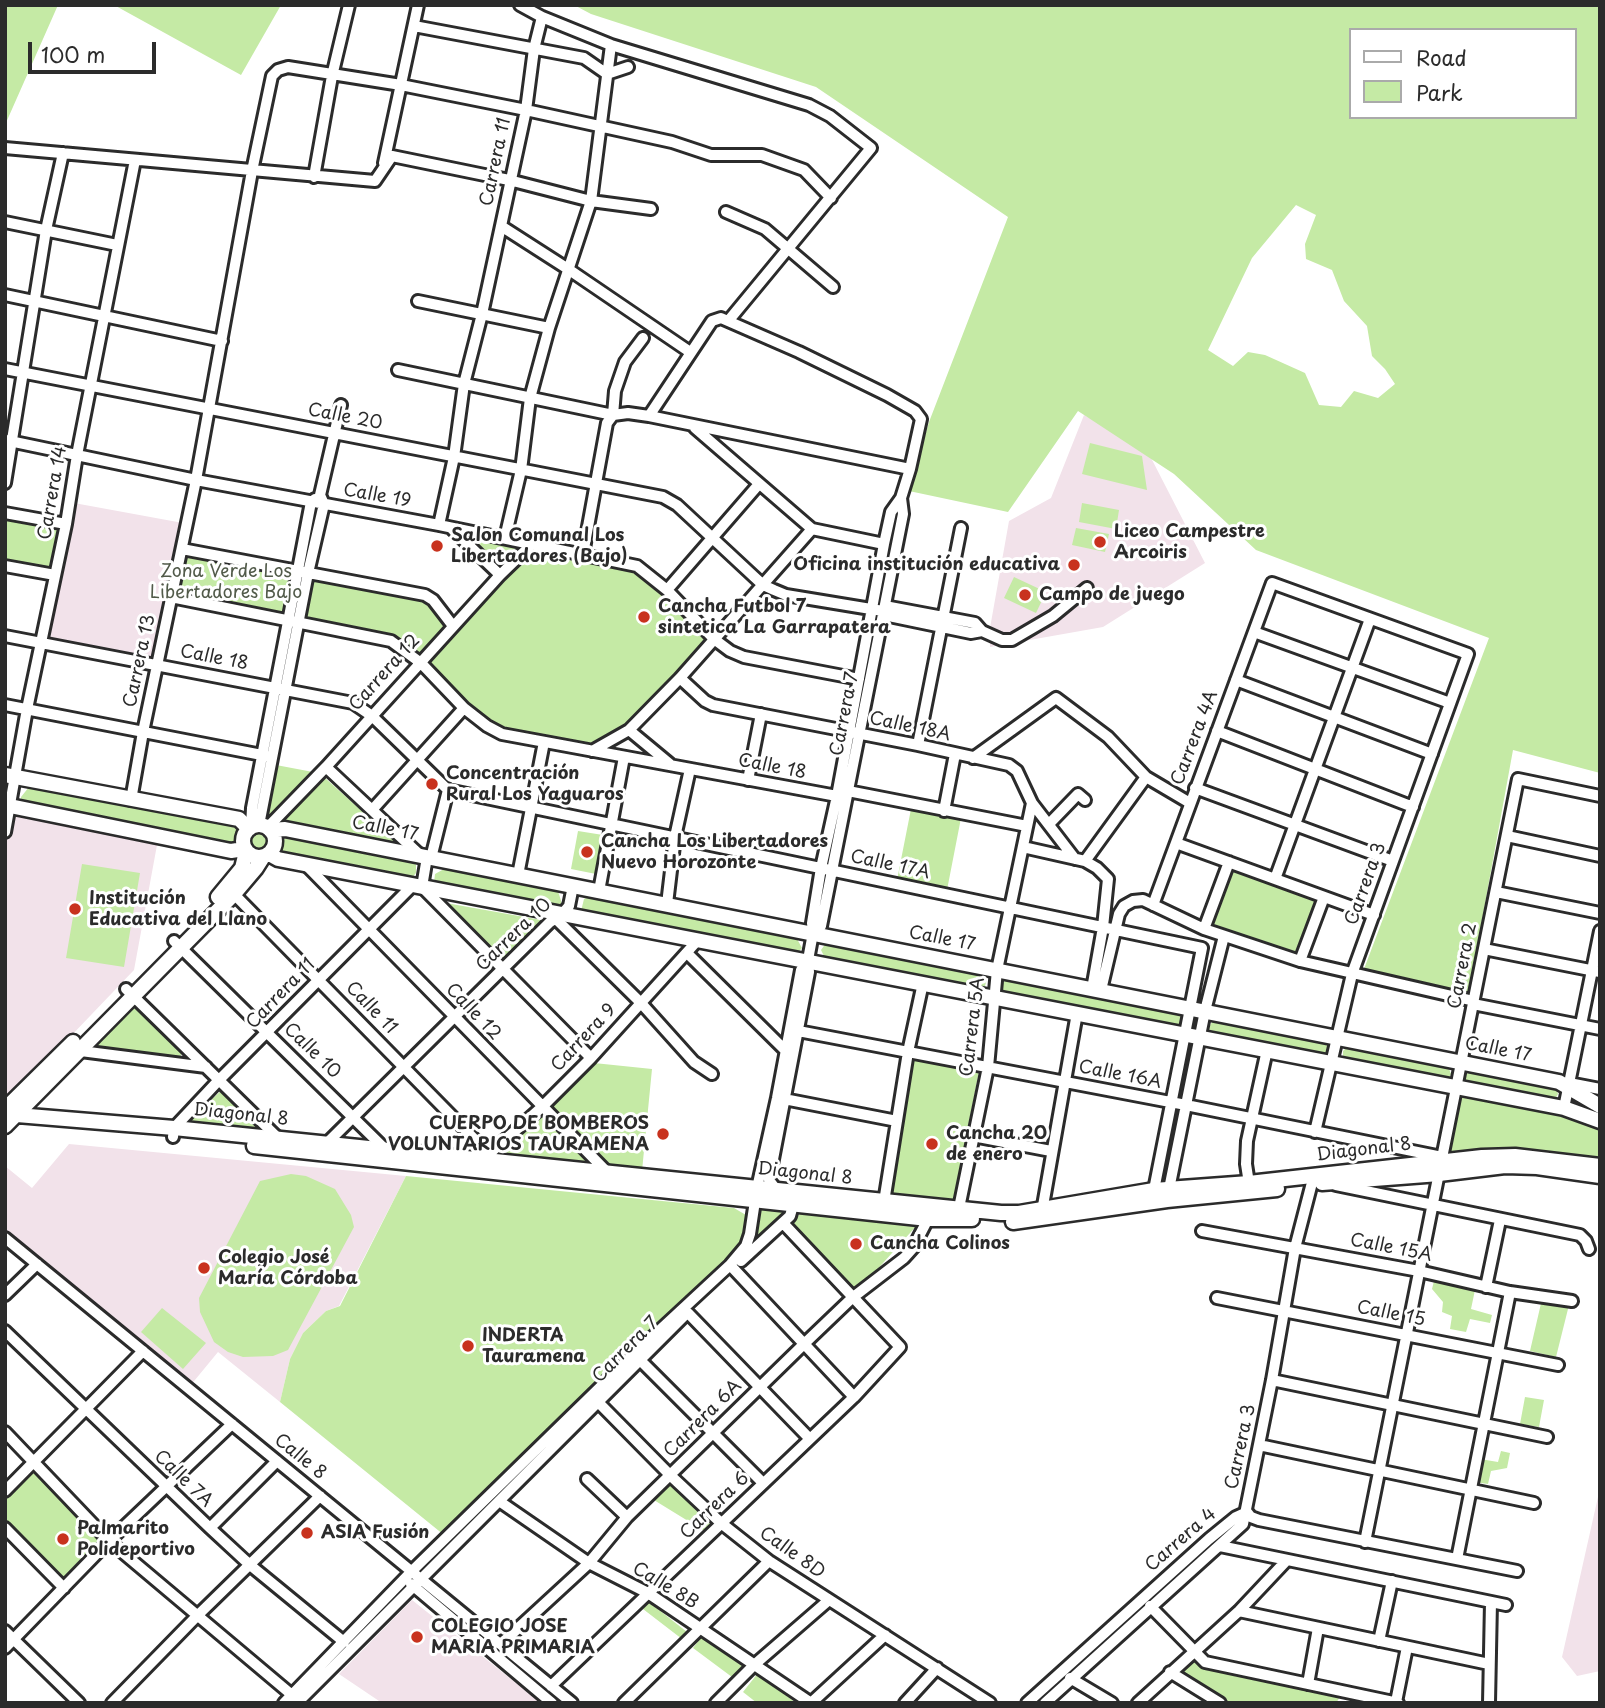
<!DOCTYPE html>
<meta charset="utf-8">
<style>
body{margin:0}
#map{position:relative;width:1605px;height:1708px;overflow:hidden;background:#fff;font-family:"Playpen Sans",sans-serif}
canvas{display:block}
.frame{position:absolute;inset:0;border:7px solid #2b2b2b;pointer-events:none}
.legend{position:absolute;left:1349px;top:28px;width:228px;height:91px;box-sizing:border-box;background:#fff;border:2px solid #aaa;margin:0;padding:9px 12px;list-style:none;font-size:21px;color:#2b2b2b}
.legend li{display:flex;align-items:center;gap:14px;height:35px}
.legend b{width:35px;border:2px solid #aaa}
.scale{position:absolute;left:28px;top:42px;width:128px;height:32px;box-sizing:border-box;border:4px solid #2b2b2b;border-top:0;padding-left:9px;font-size:21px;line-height:24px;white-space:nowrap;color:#2b2b2b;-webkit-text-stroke:5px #fff;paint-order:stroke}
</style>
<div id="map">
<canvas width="1605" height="1708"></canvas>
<div class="frame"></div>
<ul class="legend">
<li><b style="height:9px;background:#fff"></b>Road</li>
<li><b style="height:19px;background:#c5eaa5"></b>Park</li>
</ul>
<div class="scale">100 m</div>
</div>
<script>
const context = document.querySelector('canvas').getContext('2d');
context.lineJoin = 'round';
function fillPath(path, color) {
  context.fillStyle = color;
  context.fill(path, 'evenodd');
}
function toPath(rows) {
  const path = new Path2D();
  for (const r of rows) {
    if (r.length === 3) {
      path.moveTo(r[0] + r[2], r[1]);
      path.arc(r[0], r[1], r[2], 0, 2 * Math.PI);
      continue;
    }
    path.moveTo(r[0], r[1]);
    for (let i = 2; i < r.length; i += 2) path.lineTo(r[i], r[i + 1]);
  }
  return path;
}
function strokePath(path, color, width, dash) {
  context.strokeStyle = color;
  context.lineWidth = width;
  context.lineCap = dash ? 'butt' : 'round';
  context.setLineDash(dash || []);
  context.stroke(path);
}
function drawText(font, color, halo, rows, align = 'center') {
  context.font = font + ' "Playpen Sans",sans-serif';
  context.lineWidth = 6;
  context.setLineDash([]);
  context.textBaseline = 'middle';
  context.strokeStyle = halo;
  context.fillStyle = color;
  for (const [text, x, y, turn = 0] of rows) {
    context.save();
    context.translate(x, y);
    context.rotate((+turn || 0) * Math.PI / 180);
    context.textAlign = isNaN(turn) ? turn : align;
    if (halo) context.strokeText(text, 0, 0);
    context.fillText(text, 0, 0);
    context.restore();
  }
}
fillPath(toPath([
 [1084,415,1147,450,1205,563,1103,627,990,647,990,628,1009,521,1051,498],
 [74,503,183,523,157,660,48,640],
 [13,813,157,845,134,970,5,1105,5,847],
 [69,1144,406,1176,339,1306,326,1311,303,1333,290,1359,280,1402,218,1352,190,1386,5,1231,5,1166,32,1188],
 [1600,1488,1600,1671,1577,1676,1562,1657],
 [412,1600,541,1703,382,1703,339,1674]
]), '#f2e2ea');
fillPath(toPath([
 [5,5,58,5,5,125],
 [114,5,281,5,241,75],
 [574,5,1600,5,1600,773,1513,750,1468,997,1423,988,1364,969,1489,638,1256,550,1174,474,1078,411,1008,512,909,491,929,422,1008,217,816,87,591,14],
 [1351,30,1575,30,1575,117,1351,117],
 [1296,205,1316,215,1305,244,1306,259,1332,270,1344,301,1367,326,1372,356,1385,369,1395,384,1378,398,1354,391,1341,407,1319,405,1305,373,1265,355,1248,352,1233,366,1208,350,1252,258],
 [1090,443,1142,456,1147,490,1082,474],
 [1082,503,1119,510,1116,529,1079,522],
 [5,516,62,528,53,572,5,562],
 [1076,528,1109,534,1105,552,1072,545],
 [466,534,524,546,503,569],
 [532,548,636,569,666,593,710,637,623,731,593,744,552,741,498,729,425,662],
 [184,553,295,573,288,616,175,595],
 [1014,577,1046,592,1036,613,1004,598],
 [313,578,425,598,449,625,421,659,392,638,305,619],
 [276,765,313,772,275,817,269,815,267,811],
 [324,777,404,849,279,826],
 [29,787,241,828,243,833,241,846,21,804,21,797],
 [911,809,961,818,947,890,897,880],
 [259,841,10],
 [578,831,603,835,596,874,571,869],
 [288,835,411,859,416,865,416,873,412,878,282,855,280,844],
 [82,864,140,873,124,967,66,958],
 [1230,865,1322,898,1300,958,1208,925],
 [444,869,558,891,562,904,555,911,434,883,435,874],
 [589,897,796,937,802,948,794,957,581,911,584,899],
 [446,903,547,921,503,963],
 [826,943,983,972,987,979,985,986,981,990,826,960,821,950],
 [1006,979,1182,1010,1179,1030,1003,993,1001,986],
 [136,1004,183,1048,180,1058,172,1061,88,1052],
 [1214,1019,1328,1043,1329,1049,1326,1055,1320,1057,1210,1032,1209,1027],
 [1348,1046,1448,1066,1451,1074,1448,1080,1343,1060,1343,1051],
 [914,1059,979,1071,954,1199,889,1193],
 [594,1063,652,1069,642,1171,611,1168,548,1108],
 [1470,1070,1556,1087,1558,1094,1554,1101,1466,1083,1465,1077],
 [224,1088,268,1133,184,1125],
 [1461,1097,1564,1115,1591,1125,1600,1129,1600,1160,1448,1156],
 [544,1111,600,1167,496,1156],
 [291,1174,306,1176,335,1189,351,1215,354,1227,288,1350,273,1356,243,1357,228,1352,214,1342,200,1312,199,1298,260,1181],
 [406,1176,734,1208,746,1215,749,1226,742,1247,444,1535,280,1402,290,1359,303,1333,326,1311,340,1306],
 [765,1205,787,1210,750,1246,758,1214],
 [807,1208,919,1223,857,1292,787,1225],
 [1434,1281,1475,1290,1471,1309,1492,1315,1490,1323,1470,1319,1466,1332,1450,1329,1452,1316,1442,1312,1443,1302,1432,1289],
 [1542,1299,1569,1305,1556,1357,1530,1351],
 [162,1308,206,1343,183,1369,141,1332],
 [1525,1397,1544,1400,1539,1427,1520,1424],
 [1501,1451,1510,1453,1507,1468,1491,1471,1488,1484,1474,1482,1480,1459,1498,1462],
 [36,1468,103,1535,62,1579,5,1524,5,1496],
 [670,1479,714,1523,706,1532,649,1497],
 [649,1602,687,1632,682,1639,643,1609],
 [703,1635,745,1666,736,1680,693,1648],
 [1183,1661,1205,1662,1342,1694,1336,1703,1223,1703,1170,1672],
 [758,1673,796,1703,757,1703,743,1692]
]), '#c5eaa5');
const street = toPath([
 [520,5,542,17,611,45,809,105,830,116,871,148,729,320],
 [414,26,584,58,607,74,628,67],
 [5,148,375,181,392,156,509,180,591,201,651,209],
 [384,163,418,5],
 [314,177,332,76,349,5],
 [726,212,765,229,833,287],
 [5,222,117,245],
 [501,226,568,269,690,352],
 [5,295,222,341],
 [418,301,549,328],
 [5,369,663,497,677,505,763,585,774,590,786,595,883,611,889,616,971,633,982,631],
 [398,370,613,415,628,413,649,416,910,469],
 [695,428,812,529,884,544],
 [5,440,196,480,439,525,637,566,667,590,714,639,730,651,744,657,859,679],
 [5,483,46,230,63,153],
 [5,513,66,524],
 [439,525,454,457,464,384,482,314,526,110,534,49,542,17],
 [452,529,500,575],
 [505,538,521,470,530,398,549,328,591,201,611,45],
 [182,549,425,595,433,600,453,626],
 [583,554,607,423,613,415,615,391,625,362,643,338],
 [5,566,55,575],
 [667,590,759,484],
 [171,597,391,641,421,663,464,708,487,726,502,734,837,796],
 [883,611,890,607,975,623,982,631,1002,640,1012,640,1053,616,1087,588],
 [1254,632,1450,703],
 [5,636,353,703,372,716,448,790],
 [680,678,705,701,713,705,918,745,1009,765,1017,771,1032,803,997,970,988,1067,959,1208],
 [1236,680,1432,754],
 [5,705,267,756],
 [629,730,670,764],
 [1217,731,1413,807],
 [918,745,961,528],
 [592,751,629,730,680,678,812,529],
 [973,758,1056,698,1108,737,1146,777,1190,803],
 [326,767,421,856],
 [748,780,761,714],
 [1195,788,1393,861],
 [448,790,1202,948,1153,1195],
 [848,791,1027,826],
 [131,800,143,732,196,480,252,171,272,76,278,70,288,67,401,85,526,110,672,142,711,155,762,155,804,170,831,198],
 [1032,803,1075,859],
 [372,810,464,708],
 [944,811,955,754],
 [1049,824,1078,794,1085,800],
 [259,825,308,573,324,504,320,495,341,405],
 [251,827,252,808,298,570,311,502,315,499],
 [267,828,326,767,500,575,532,544],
 [5,832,27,709,66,524,77,455,135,160],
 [1507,836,1600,856],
 [1176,843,1374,915],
 [1023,847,1085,861,1097,868,1108,879,1103,927,1092,989],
 [427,857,422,887,591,1058],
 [431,858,448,790],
 [1085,861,1146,777],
 [306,865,610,1175],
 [518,875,544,742],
 [1275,879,1370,619],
 [229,889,489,1154,493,1165],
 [599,891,624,757],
 [1496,892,1600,913],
 [667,904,675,837,690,769],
 [1153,905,1272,583,1468,654,1352,974,1315,1132],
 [556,919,641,1003,694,1062,712,1074],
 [1204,929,1229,862],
 [813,933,821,926,903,514,901,498],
 [174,941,388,1152],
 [1484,949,1600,972],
 [687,953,786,1051],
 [1300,961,1324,897],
 [126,989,279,1139],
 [1101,990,1119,914,1124,906,1133,901,1143,900,1204,929,1300,961,1474,1001],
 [1473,1004,1600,1029],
 [793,1030,1186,1105,1442,1157],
 [73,1050,206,1067],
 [1569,1083,1600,1089],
 [779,1098,897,1121],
 [1564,1108,1600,931],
 [973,1136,1051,1151],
 [173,1137,174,1128,219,1080,413,885],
 [326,1148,327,1143,550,922,562,914,569,906,573,886],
 [489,1154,542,1107,591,1058,698,940],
 [1336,1185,1580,1235,1586,1241,1589,1249],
 [1250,1190,1246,1164,1247,1141,1267,1050],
 [1168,1194,1205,1011,1224,936],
 [884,1202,908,1052,923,983],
 [1041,1217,1077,1013],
 [1202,1231,1419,1271,1510,1292,1572,1301],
 [5,1238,572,1703],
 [741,1261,790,1216,792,1209,789,1196,775,1188,769,1180,809,972,808,960],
 [730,1265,854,1397],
 [1486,1287,1500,1220],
 [5,1295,37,1264],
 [1217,1298,1558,1365],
 [688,1313,810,1439],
 [5,1331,210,1528,250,1565,344,1642],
 [636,1356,763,1483],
 [1272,1380,1547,1437],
 [598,1402,671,1476,721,1523,769,1561,990,1703],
 [5,1432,109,1541,292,1695],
 [1259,1445,1534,1503],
 [587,1479,627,1517],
 [5,1491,143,1351],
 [499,1501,589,1563,648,1593,811,1703],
 [1247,1512,1251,1517,1259,1520,1517,1571],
 [5,1528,64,1588],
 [210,1528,277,1461],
 [1365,1542,1518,779,1600,796],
 [1220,1546,1506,1605],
 [1457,1559,1510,1292],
 [411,1584,552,1703],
 [1150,1606,1205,1662,1398,1703],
 [1239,1611,1489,1664],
 [5,1631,79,1703],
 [1379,1641,1392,1581],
 [501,1644,589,1563,627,1517,804,1344,852,1298,904,1258,913,1248,928,1219],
 [5,1648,109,1541,232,1424],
 [1170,1672,1220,1703],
 [1070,1678,1112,1703],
 [1308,1684,1318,1628],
 [551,1686,854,1397,900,1347,783,1223],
 [1396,1702,1407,1647],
 [112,1703,197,1616,320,1496],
 [284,1703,413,1570,634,1354,730,1265,746,1246,750,1234,757,1188,777,1098,801,970,808,960,813,933,812,923,821,868,837,796,884,544,891,512,901,498,910,469,921,419,915,411,887,395,799,352,721,318,712,321,649,416],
 [297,1703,684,1316],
 [624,1703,769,1561],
 [716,1703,754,1665,829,1600],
 [811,1703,885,1635],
 [905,1703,937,1668],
 [1027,1703,1209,1539,1236,1517,1247,1512],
 [1045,1703,1243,1524,1272,1380,1295,1248,1314,1175],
 [1138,1703,1239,1611,1287,1560],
 [1489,1703,1491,1602]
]);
const secondary = toPath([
 [5,775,239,819,249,829],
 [5,805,231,851,244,849],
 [259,841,16],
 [270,830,285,829,1559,1082,1600,1106],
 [269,854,278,859,1564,1108,1600,1121],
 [218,897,242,868,246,852],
 [5,1109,73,1042],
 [5,1114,174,1128,1001,1213,1019,1213,1154,1190,1249,1183,1482,1157,1515,1156,1600,1166],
 [5,1126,234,894,256,868,263,857],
 [254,1146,928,1219,972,1219],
 [1322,1183,1439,1174,1505,1166,1537,1167,1600,1176],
 [1013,1222,1167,1200,1277,1189]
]);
strokePath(street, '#2b2b2b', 16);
strokePath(secondary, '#2b2b2b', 19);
strokePath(street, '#fff', 10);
strokePath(secondary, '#fff', 14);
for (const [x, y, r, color] of [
 [1100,542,7,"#c8321e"],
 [437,546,7,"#c8321e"],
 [1074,565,7,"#c8321e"],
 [1025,595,7,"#c8321e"],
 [644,617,7,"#c8321e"],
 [432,784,7,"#c8321e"],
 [587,852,7,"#c8321e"],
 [75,909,7,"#c8321e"],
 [663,1134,7,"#c8321e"],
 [932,1144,7,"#c8321e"],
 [856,1244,7,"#c8321e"],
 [204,1268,7,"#c8321e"],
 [468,1346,7,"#c8321e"],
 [307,1533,7,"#c8321e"],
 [63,1539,7,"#c8321e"],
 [417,1637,7,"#c8321e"]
]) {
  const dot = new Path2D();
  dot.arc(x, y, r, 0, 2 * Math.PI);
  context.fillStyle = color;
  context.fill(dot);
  strokePath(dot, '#fff', 2.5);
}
drawText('18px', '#2b2b2b', '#fff', [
 ["Carrera 11",496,162,-78],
 ["Calle 20",345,417,11],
 ["Carrera 14",53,493,-80],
 ["Calle 19",377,496,10],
 ["Calle 18",214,658,11],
 ["Carrera 13",140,661,-78],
 ["Carrera 12",385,673,-48],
 ["Carrera 7",845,714,-79],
 ["Calle 18A",910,727,12],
 ["Carrera 4A",1195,738,-69],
 ["Calle 18",772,767,11],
 ["Calle 17",385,829,11],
 ["Calle 17A",890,865,12],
 ["Carrera 3",1366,884,-70],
 ["Carrera 10",514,935,-44],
 ["Calle 17",942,939,11],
 ["Carrera 2",1463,966,-79],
 ["Carrera 11",281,994,-46],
 ["Calle 11",371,1008,46],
 ["Calle 12",473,1012,46],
 ["Carrera 5A",973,1027,-83],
 ["Carrera 9",584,1038,-47],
 ["Calle 17",1498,1050,11],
 ["Calle 10",312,1051,44],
 ["Calle 16A",1120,1075,11],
 ["Diagonal 8",241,1115,6],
 ["Diagonal 8",1364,1150,-7],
 ["Diagonal 8",805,1174,6],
 ["Calle 15A",1391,1248,11],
 ["Calle 15",1391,1314,11],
 ["Carrera 7",626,1350,-45],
 ["Carrera 6A",703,1419,-45],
 ["Carrera 3",1241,1447,-78],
 ["Calle 8",300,1457,39],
 ["Calle 7A",183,1479,44],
 ["Carrera 6",715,1506,-44],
 ["Carrera 4",1181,1540,-41],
 ["Calle 8D",792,1553,35],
 ["Calle 8B",665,1586,31]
]);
drawText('bold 18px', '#2b2b2b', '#fff', [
 ["Liceo Campestre",1114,532],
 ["Arcoiris",1114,553],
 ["Salon Comunal Los",451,536],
 ["Libertadores (Bajo)",451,557],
 ["Oficina institución educativa",1060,565,"right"],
 ["Campo de juego",1039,595],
 ["Cancha Futbol 7",658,607],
 ["sintetica La Garrapatera",658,628],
 ["Concentración",446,774],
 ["Rural Los Yaguaros",446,795],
 ["Cancha Los Libertadores",601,842],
 ["Nuevo Horozonte",601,863],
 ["Institución",89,899],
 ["Educativa del Llano",89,920],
 ["CUERPO DE BOMBEROS",649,1124,"right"],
 ["VOLUNTARIOS TAURAMENA",649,1145,"right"],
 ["Cancha 20",946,1134],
 ["de enero",946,1155],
 ["Cancha Colinos",870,1244],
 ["Colegio José",218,1258],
 ["María Córdoba",218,1279],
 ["INDERTA",482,1336],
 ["Tauramena",482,1357],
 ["Palmarito",77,1529],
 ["Polideportivo",77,1550],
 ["ASIA Fusión",321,1533],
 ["COLEGIO JOSE",431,1627],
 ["MARIA PRIMARIA",431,1648]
], 'left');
drawText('18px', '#525b4a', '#fff', [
 ["Zona Verde Los",226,572],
 ["Libertadores Bajo",226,593]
]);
</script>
